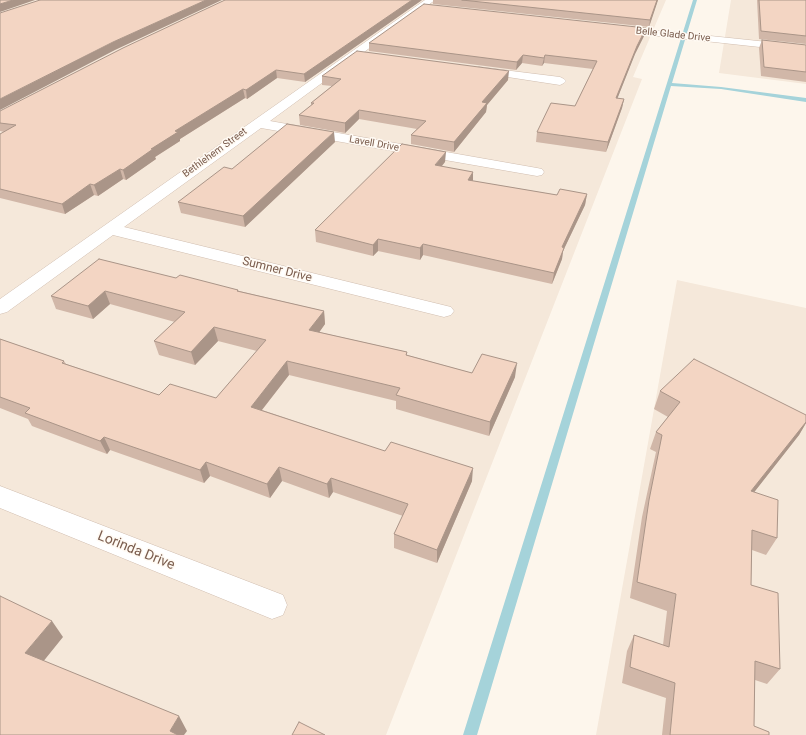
<!DOCTYPE html>
<style>
body{margin:0}
canvas{display:block;background:#fdf6ec}
</style>
<canvas width="806" height="735"></canvas>
<script>
const context = document.querySelector('canvas').getContext('2d');
context.lineJoin = 'round';
function fillPath(path, color) {
  context.fillStyle = color;
  context.fill(path, 'evenodd');
}
function toPath(rows) {
  const path = new Path2D();
  for (const r of rows) {
    path.moveTo(r[0], r[1]);
    for (let i = 2; i < r.length; i += 2) path.lineTo(r[i], r[i + 1]);
  }
  return path;
}
function strokePath(path, color, width, dash) {
  context.strokeStyle = color;
  context.lineWidth = width;
  context.lineCap = dash ? 'butt' : 'round';
  context.setLineDash(dash || []);
  context.stroke(path);
}
function drawText(font, color, halo, rows, align = 'center') {
  context.font = font + ' Roboto,sans-serif';
  context.lineWidth = 3;
  context.setLineDash([]);
  context.textBaseline = 'middle';
  context.strokeStyle = halo;
  context.fillStyle = color;
  for (const [text, x, y, turn = 0] of rows) {
    context.save();
    context.translate(x, y);
    context.rotate((+turn || 0) * Math.PI / 180);
    context.textAlign = isNaN(turn) ? turn : align;
    if (halo) context.strokeText(text, 0, 0);
    context.fillText(text, 0, 0);
    context.restore();
  }
}
fillPath(toPath([
 [0,0,666,0,633,77,642,79,386,735,0,735],
 [731,0,806,0,806,84,719,73],
 [677,280,806,308,806,735,596,735]
]), '#f5e8da');
fillPath(toPath([
 [693,0,697,0,672,83,721,87,806,98,806,102,721,89,671,86,477,735,463,735,693,0]
]), '#a5d3da');
const minor = toPath([
 [425,0,435,0,270,121,537,168,542,169,544,172,542,175,537,176,261,128,124,227,451,307,454,311,451,315,444,317,113,235,7,312,0,314,0,299,425,0],
 [615,26,806,46,806,52,612,31,610,29,615,26],
 [479,67,560,77,564,79,566,81,564,83,560,85,475,72,473,70,475,68,479,67],
 [0,486,283,595,287,605,283,615,272,619,0,508,0,486]
]);
strokePath(minor, '#d1beb0', 1);
fillPath(minor, '#fff');
fillPath(toPath([
 [422,0,305,82,277,78,247,99,245,98,180,139,180,141,155,157,156,159,126,180,123,179,98,196,94,195,65,214,0,198,0,134,4,132,0,131,0,111],
 [433,0,658,0,649,27,433,4],
 [757,0,806,0,806,44,759,39],
 [646,28,644,36,635,54,617,99,624,99,622,108,606,152,536,142,537,132,575,106,593,69,544,63,542,66,522,63,516,70,369,51,369,43],
 [762,40,806,45,806,82,761,76,759,48],
 [322,76,508,80,487,105,486,112,454,152,411,144,411,135,417,129,359,119,345,133,300,125,299,115,311,106,311,103,332,86,322,85],
 [335,142,245,227,181,213,178,202,232,169],
 [445,162,442,166,473,181,557,195,587,194,585,205,563,251,562,259,552,284,423,255,420,260,378,251,373,256,316,242,315,230],
 [176,278,238,290,239,291,324,311,325,324,319,332,407,352,407,355,472,373,515,377,489,436,396,409,396,401,289,375,262,410,472,481,437,563,394,548,394,534,403,516,333,492,329,498,282,481,270,498,210,476,204,483,110,450,107,454,32,426,28,419,0,408,0,339,64,361,66,364,159,395,216,398,257,351,218,341,195,365,159,355,154,341,175,322,110,304,93,319,56,309,51,296],
 [660,391,806,415,806,423,799,435,754,492,777,538,766,555,752,550,751,585,780,669,767,684,755,680,754,726,769,735,662,735,666,698,622,683,627,651,634,635,663,645,667,611,630,598,642,517,656,452,650,449,656,432,668,417,654,409]
]), '#d1b7a8');
fillPath(toPath([
 [13,0,35,0,0,12,0,4],
 [206,0,222,0,115,50,0,110,0,99,113,42],
 [412,0,422,0,305,82,304,74],
 [657,0,658,0,649,27,650,20],
 [646,28,644,36,635,54,614,107,616,98,637,46],
 [523,55,522,63,516,70,517,62],
 [545,55,544,63,542,66,544,58],
 [276,70,277,78,247,99,246,90],
 [509,71,508,80,487,105,486,112,454,152,454,142,482,102],
 [243,89,245,98,180,139,180,141,155,157,156,159,126,180,123,170,175,131],
 [624,99,622,108,606,152,608,142],
 [359,110,359,119,345,133,345,123],
 [334,132,335,142,245,227,243,216],
 [446,152,445,162,434,175,435,165],
 [120,169,123,179,98,196,94,185],
 [473,172,473,183,468,180],
 [90,184,94,195,65,214,62,204],
 [587,194,585,205,563,251,562,259,552,284,554,273,562,247],
 [378,239,378,251,373,256,373,245],
 [423,244,423,255,420,260,420,248],
 [105,291,110,304,93,319,88,306],
 [324,311,325,324,311,344,309,330],
 [214,327,218,341,195,365,191,352],
 [287,361,289,375,254,420,251,407],
 [517,363,515,377,489,436,490,422],
 [806,422,806,423,799,435,741,509,751,491],
 [104,437,110,450,107,454,100,441],
 [206,462,210,476,204,483,200,470],
 [279,467,282,481,270,498,267,484],
 [473,468,472,481,437,563,437,550],
 [331,478,333,492,329,498,327,484],
 [52,621,63,637,38,668,25,653],
 [179,716,187,731,184,735,173,735,170,731]
]), '#aa9588');
const building = toPath([
 [0,0,13,0,0,4,0,0],
 [40,0,206,0,113,42,0,99,0,13,40,0],
 [225,0,412,0,304,74,276,70,246,90,243,89,175,131,178,132,151,149,153,149,123,170,120,169,94,185,90,184,62,204,0,189,0,134,16,125,0,123,0,111,123,48,225,0],
 [462,0,657,0,650,20,462,0],
 [759,0,806,0,806,36,761,31,759,0],
 [424,4,646,28,637,46,616,98,624,99,608,142,537,132,551,103,575,106,597,61,545,55,544,58,523,55,517,62,369,43,424,4],
 [762,40,806,45,806,72,764,67,762,40],
 [357,51,509,71,482,102,487,103,454,142,411,135,426,121,359,110,345,123,299,115,314,103,311,103,341,79,322,76,357,51],
 [287,124,334,132,243,216,178,202,224,167,232,169,287,124],
 [402,144,446,152,435,165,473,172,468,180,557,195,560,189,587,194,562,247,564,248,554,273,423,244,420,248,378,239,373,245,315,230,402,144],
 [99,259,176,278,180,275,238,290,237,291,324,311,309,330,407,352,406,355,472,373,482,354,517,363,490,422,396,395,400,388,287,361,251,407,385,451,391,442,473,468,437,550,394,534,408,504,331,478,327,484,279,467,267,484,206,462,200,470,104,437,100,441,25,413,30,408,0,397,0,339,64,361,62,363,159,395,170,384,216,398,266,340,214,327,191,352,154,341,185,312,105,291,88,306,51,296,99,259],
 [694,359,806,415,806,422,751,491,778,500,777,538,752,530,751,585,778,593,780,669,755,661,754,726,769,732,769,735,670,735,675,683,630,667,634,635,669,647,676,594,637,582,649,500,662,435,656,432,680,402,660,391,694,359],
 [0,596,52,621,25,653,179,716,170,731,178,735,0,735,0,596],
 [299,722,325,735,292,735,299,722]
]);
fillPath(building, '#f3d5c3');
strokePath(building, '#aa9588', 1);
drawText('10px', '#7a5c4d', '#fffaf3', [
 ["Belle Glade Drive",673,35,6],
 ["Lavell Drive",374,144,10],
 ["Bethlehem Street",215,153,-36]
]);
drawText('12px', '#7a5c4d', '#fffaf3', [
 ["Sumner Drive",277,270,14]
]);
drawText('14px', '#7a5c4d', '#fffaf3', [
 ["Lorinda Drive",136,551,22]
]);
</script>
